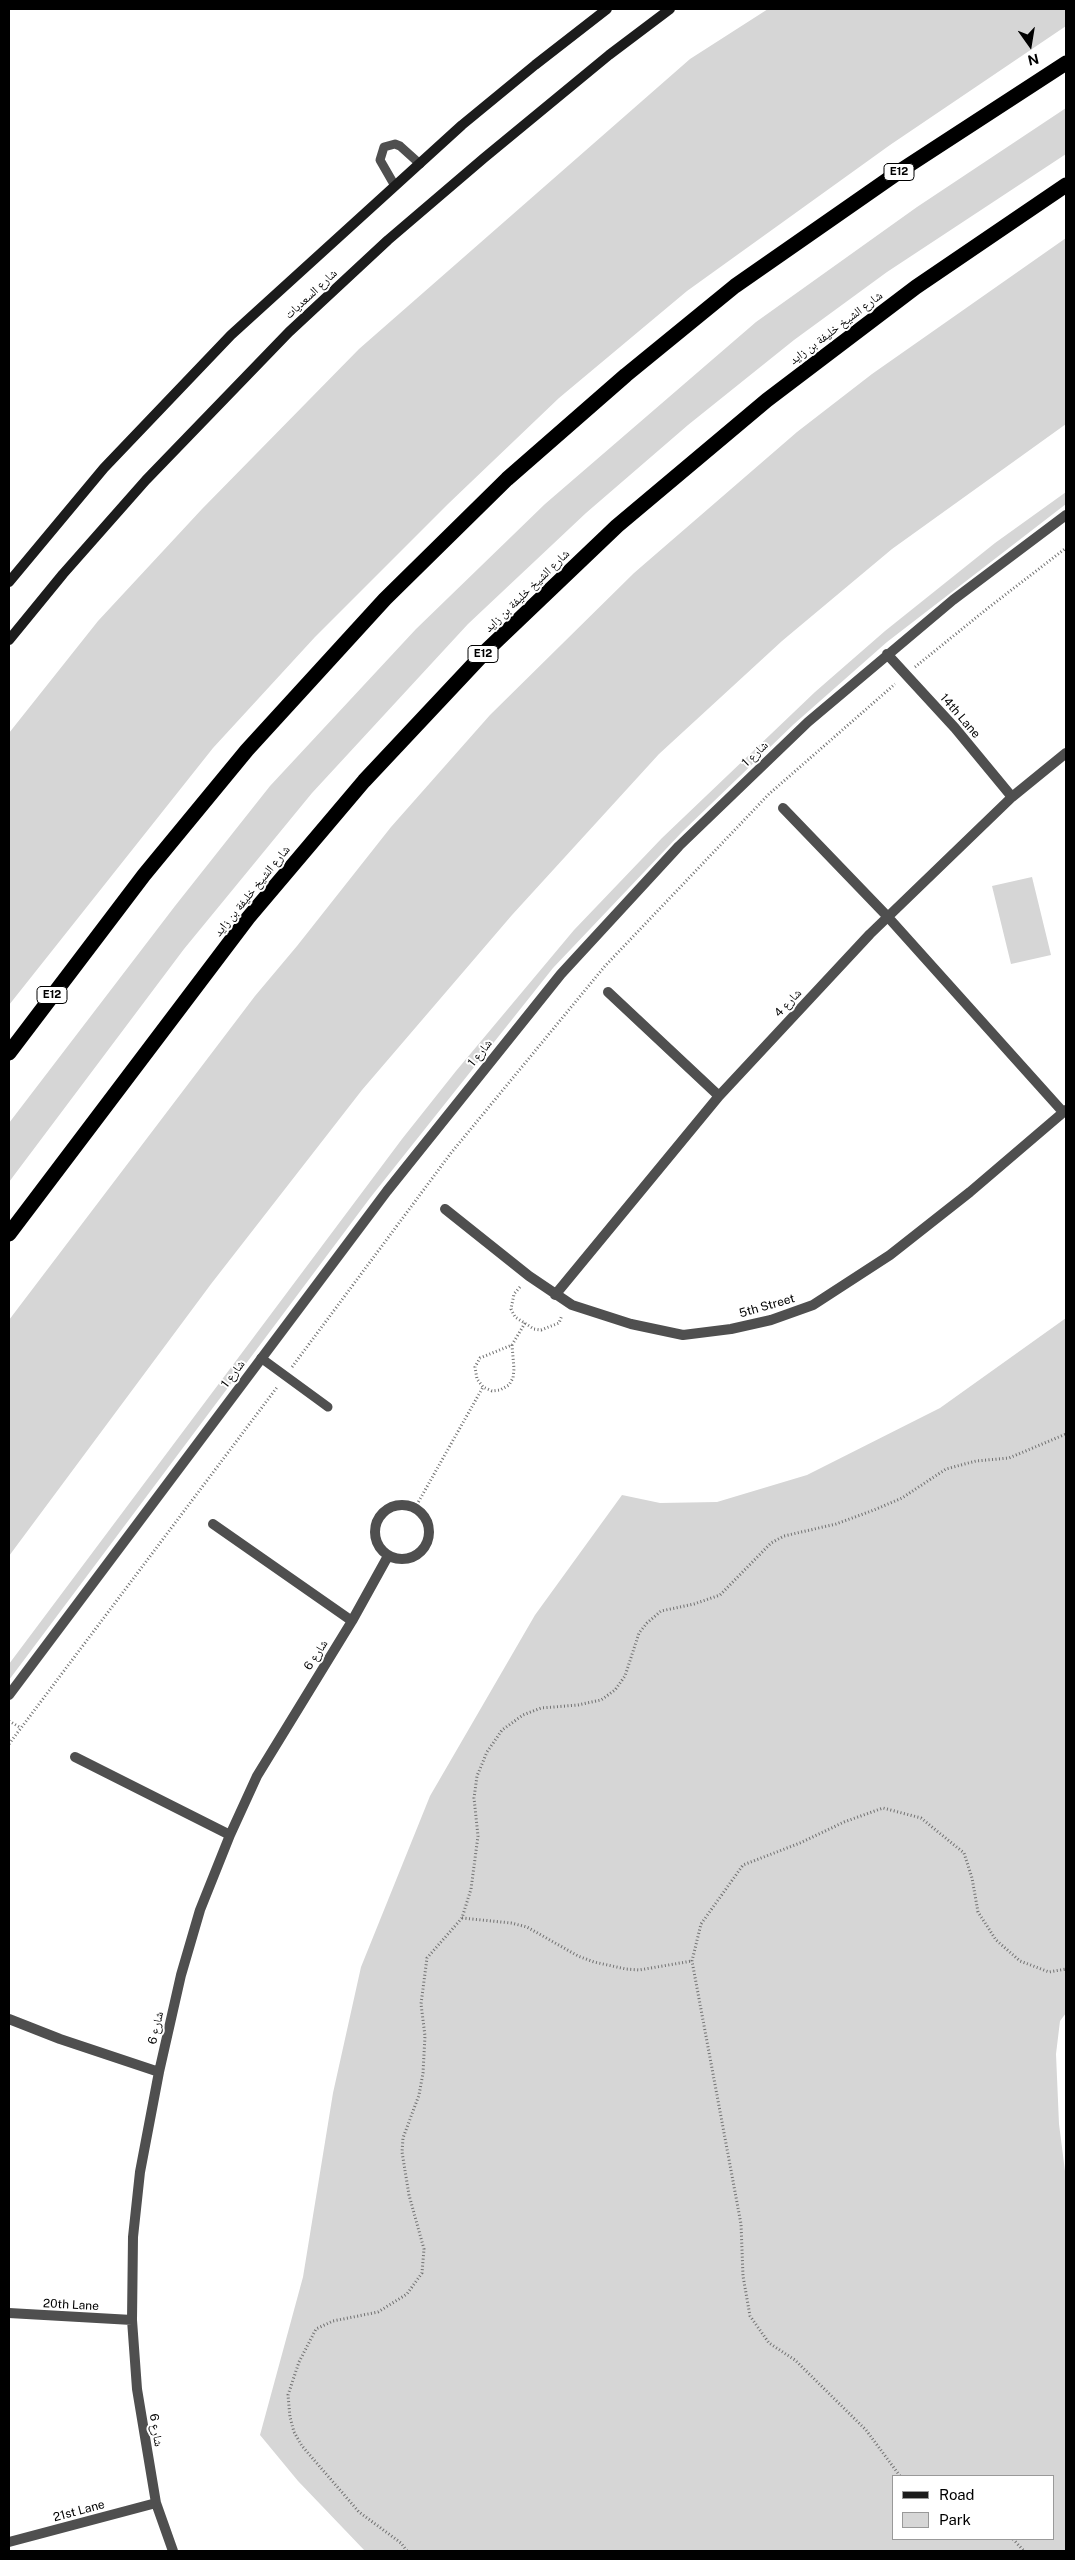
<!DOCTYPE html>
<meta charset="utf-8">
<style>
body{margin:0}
#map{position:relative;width:1075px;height:2560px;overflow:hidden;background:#fff;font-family:"Public Sans",sans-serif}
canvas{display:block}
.frame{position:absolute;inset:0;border:10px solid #000;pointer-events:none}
.legend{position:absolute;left:892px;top:2475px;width:162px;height:65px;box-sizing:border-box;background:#fff;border:1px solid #999;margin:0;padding:6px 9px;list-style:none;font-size:15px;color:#000}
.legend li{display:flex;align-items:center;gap:10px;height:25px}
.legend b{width:25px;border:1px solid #999}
.north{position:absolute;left:1005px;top:20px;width:50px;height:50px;-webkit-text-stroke:4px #fff;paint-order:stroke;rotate:167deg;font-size:14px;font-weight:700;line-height:20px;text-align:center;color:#000}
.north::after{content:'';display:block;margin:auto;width:18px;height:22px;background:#000;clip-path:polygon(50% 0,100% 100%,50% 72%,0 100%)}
</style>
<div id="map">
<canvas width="1075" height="2560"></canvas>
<div class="frame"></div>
<ul class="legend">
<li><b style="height:6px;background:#1c1c1c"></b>Road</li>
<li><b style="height:14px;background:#d6d6d6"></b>Park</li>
</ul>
<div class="north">N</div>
</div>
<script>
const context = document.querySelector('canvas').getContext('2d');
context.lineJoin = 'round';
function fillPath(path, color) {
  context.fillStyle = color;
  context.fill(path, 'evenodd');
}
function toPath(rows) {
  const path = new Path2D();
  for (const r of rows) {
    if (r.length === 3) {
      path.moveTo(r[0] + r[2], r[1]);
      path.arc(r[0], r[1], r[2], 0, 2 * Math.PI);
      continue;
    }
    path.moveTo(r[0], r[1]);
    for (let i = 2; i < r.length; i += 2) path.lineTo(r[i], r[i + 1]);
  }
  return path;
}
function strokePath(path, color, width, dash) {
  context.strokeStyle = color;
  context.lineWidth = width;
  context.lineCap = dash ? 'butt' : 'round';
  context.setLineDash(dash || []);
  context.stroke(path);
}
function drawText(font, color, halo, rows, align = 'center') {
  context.font = font + ' "Public Sans","Noto Naskh Arabic",sans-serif';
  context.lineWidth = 4;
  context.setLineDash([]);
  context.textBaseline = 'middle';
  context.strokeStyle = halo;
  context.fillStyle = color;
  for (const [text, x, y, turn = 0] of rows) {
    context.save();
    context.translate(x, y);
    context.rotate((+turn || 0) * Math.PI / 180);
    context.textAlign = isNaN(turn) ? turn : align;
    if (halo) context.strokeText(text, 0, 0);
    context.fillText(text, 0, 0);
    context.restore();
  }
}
fillPath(toPath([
 [768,9,1066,9,1066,26,890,145,687,291,559,398,448,504,315,637,213,748,9,1005,9,733,98,621,202,509,359,349,690,59],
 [1066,108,1066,154,887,272,794,340,688,425,586,513,468,624,312,793,184,949,9,1182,9,1123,175,906,270,786,416,629,545,504,756,322,917,207],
 [1066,238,1066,424,892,549,782,641,659,754,512,915,362,1090,211,1284,9,1556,9,1320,255,996,297,946,391,827,490,715,634,573,797,432,872,374],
 [1066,492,1066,504,887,642,794,724,683,831,553,968,370,1198,9,1680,9,1664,402,1139,456,1071,574,930,662,838,815,692,885,631,995,543],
 [1032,877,1051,955,1011,964,992,886],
 [1066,1318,1066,2013,1060,2021,1056,2054,1059,2124,1066,2179,1066,2551,365,2551,298,2481,260,2435,303,2277,333,2093,361,1967,430,1796,535,1615,622,1495,660,1503,717,1502,807,1475,940,1408],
 [894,2476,1054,2476,1054,2539,894,2539]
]), '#d6d6d6');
strokePath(toPath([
 [915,667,988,608,1066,548],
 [520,1287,514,1294,511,1309,515,1317,534,1329,541,1330,559,1323,562,1315],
 [512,1345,514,1369,513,1378,509,1385,500,1390,492,1391,483,1387,477,1379,475,1367,480,1358,512,1345],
 [512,1345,525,1323],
 [292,1367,451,1153,605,966,769,794,895,684],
 [415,1508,483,1387],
 [9,1721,21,1728],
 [9,1744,278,1386],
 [462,1918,511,1923,527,1927,578,1956,594,1962,626,1969,639,1970,692,1961],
 [900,2476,866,2430,795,2360,769,2343,750,2316,743,2276,741,2224,692,1961,701,1924,743,1865,800,1843,844,1822,883,1808,921,1818,964,1853,972,1878,978,1912,996,1940,1020,1961,1049,1972,1066,1969],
 [1013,2539,1024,2551],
 [407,2551,401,2543,359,2512,302,2446,294,2432,290,2417,288,2395,299,2362,316,2329,333,2321,378,2312,407,2294,422,2273,424,2249,409,2195,402,2152,403,2138,419,2095,423,2073,425,2036,421,2004,427,1958,462,1918,471,1889,478,1836,474,1798,477,1776,487,1752,502,1730,523,1715,541,1708,578,1705,601,1700,615,1690,625,1676,639,1633,647,1623,661,1611,694,1604,720,1595,771,1543,784,1536,836,1524,874,1510,902,1498,946,1469,976,1461,1009,1458,1066,1434]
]), '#717171', 3, [1, 2.5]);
strokePath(toPath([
 [395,186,380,160,384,147,395,144,400,146,420,164],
 [261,1358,328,1407]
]), '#4f4f4f', 9);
strokePath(toPath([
 [887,654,955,728,1012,797],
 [783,808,887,916,1063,1112],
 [608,992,719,1096],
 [445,1209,529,1276,572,1305,631,1324,683,1335,731,1329,771,1320,813,1305,890,1255,970,1192,1066,1110],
 [555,1295,719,1096,870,934,1012,797,1066,753],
 [402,1532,27],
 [213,1524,352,1621],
 [9,1695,387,1191,561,974,679,846,808,722,953,600,1066,515],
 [75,1757,230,1835],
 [9,2019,60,2039,159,2072],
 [9,2313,132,2320],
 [9,2542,156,2503],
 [173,2551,156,2503,137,2389,132,2320,133,2237,140,2172,159,2072,181,1975,200,1910,230,1835,257,1776,352,1621,388,1556]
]), '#4f4f4f', 10);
strokePath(toPath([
 [9,582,104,468,231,335,462,125,535,65,607,9],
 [9,640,63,574,146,480,289,332,388,240,484,158,609,55,670,9]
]), '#1c1c1c', 10);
strokePath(toPath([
 [9,1053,144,875,247,750,385,599,507,479,626,375,735,286,903,169,1066,63],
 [9,1234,248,918,364,781,487,650,617,526,767,400,916,287,1066,185]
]), '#000', 15);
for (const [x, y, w] of [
 [899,172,30],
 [483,654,30],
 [52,995,30]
]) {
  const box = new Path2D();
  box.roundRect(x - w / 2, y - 8.5, w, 17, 4);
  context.fillStyle = '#fff';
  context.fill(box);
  strokePath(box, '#000', 1);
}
drawText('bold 11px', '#000', null, [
 ["E12",899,172],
 ["E12",483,654],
 ["E12",52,995]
]);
drawText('12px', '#000', '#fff', [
 ["شارع السعديات",311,294,-43],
 ["شارع الشيخ خليفة بن زايد",836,328,-37],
 ["شارع الشيخ خليفة بن زايد",527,591,-44],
 ["14th Lane",960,716,49],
 ["شارع 1",755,754,-44],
 ["شارع الشيخ خليفة بن زايد",252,891,-51],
 ["شارع 4",788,1003,-47],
 ["شارع 1",480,1053,-51],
 ["5th Street",767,1306,-16],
 ["شارع 1",233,1374,-53],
 ["شارع 6",316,1655,-57],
 ["شارع 6",156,2028,-77],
 ["20th Lane",71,2305,3],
 ["شارع 6",156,2430,81],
 ["21st Lane",79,2511,-15]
]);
</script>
